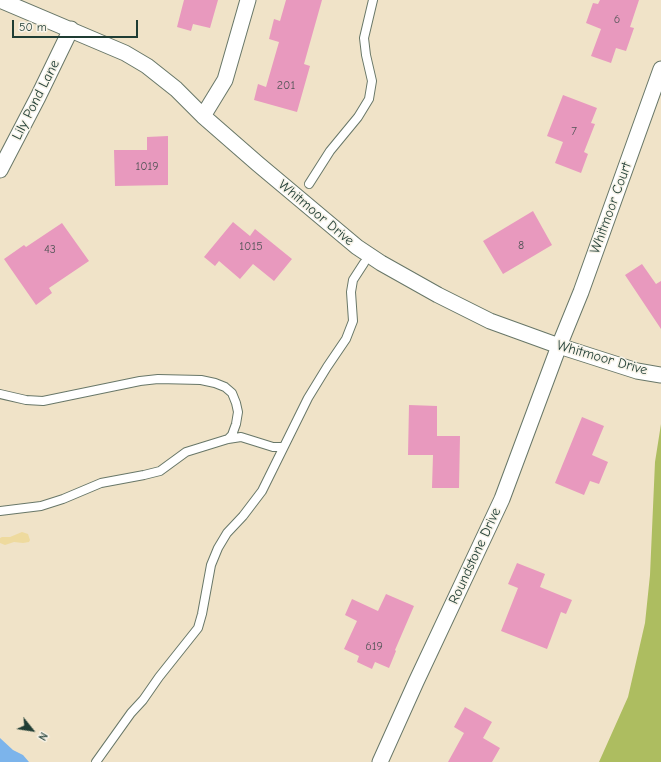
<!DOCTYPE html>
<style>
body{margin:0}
#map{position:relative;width:661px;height:762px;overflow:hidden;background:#f0e3c8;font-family:"Comic Neue",sans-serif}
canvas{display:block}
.north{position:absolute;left:12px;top:710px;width:40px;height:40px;-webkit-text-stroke:3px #f7f3e8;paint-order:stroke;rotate:120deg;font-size:11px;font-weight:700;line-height:16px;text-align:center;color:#1f3d34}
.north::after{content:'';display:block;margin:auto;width:14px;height:18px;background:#1f3d34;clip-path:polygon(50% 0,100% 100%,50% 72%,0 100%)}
.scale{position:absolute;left:12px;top:20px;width:126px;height:18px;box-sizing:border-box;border:2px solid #1f3d34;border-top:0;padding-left:5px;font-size:12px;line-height:14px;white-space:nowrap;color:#1f3d34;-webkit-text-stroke:3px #f7f3e8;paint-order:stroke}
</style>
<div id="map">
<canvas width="661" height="762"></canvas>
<div class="north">N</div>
<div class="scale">50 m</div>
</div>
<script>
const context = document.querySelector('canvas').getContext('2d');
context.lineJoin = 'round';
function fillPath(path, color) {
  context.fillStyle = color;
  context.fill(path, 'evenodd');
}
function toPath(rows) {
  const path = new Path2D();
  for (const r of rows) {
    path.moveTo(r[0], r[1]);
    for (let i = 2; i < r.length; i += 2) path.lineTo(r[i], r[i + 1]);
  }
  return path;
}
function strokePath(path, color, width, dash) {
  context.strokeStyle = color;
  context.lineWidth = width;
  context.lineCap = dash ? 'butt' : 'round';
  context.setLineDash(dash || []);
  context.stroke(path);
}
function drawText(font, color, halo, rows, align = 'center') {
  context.font = font + ' "Comic Neue",sans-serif';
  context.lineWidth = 3;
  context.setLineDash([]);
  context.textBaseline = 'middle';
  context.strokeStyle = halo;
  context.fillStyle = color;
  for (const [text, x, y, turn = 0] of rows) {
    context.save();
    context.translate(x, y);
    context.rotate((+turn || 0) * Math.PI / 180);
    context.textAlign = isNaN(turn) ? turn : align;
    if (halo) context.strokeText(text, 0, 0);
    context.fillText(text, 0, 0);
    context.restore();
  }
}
fillPath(toPath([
 [661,424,661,762,599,762,628,697,645,623,650,575,655,462]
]), '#adbd60');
fillPath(toPath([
 [22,532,28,534,30,540,29,542,23,543,14,542,5,545,0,543,0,538,2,537,10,537]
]), '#eeda9e');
fillPath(toPath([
 [0,738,13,750,23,755,29,762,0,762]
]), '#7cb4eb');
fillPath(toPath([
 [184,0,218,0,210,28,193,24,191,31,177,27],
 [286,0,322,0,304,64,310,66,297,112,254,100,258,84,266,87,279,42,269,39,274,19,280,21],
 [600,0,639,0,630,27,634,28,626,51,616,48,611,63,591,56,601,29,586,23,593,3,598,4],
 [563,95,597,108,591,123,595,124,584,152,588,154,581,173,555,163,563,142,547,136],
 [168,136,168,185,115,186,114,150,147,150,147,137],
 [533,211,552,245,503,274,483,241],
 [233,222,250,236,255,229,292,259,274,281,253,264,240,279,219,261,215,266,204,257],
 [62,223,89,261,49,288,52,293,36,305,4,259,24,245,26,247],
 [642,264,656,284,661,281,661,329,625,275],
 [409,405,437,406,437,436,460,436,459,488,432,488,433,455,408,455],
 [582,417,604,426,592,455,608,462,599,484,590,481,584,495,555,483],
 [517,563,545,574,540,587,572,600,566,614,561,612,547,649,501,631,518,588,508,584],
 [386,594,414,606,395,650,396,651,389,668,375,662,372,669,357,662,359,656,344,649,357,621,345,615,352,599,378,611],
 [465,707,492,722,483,738,500,748,492,762,448,762,464,733,454,727]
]), '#e899be');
const service = toPath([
 [309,184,330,151,358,117,369,99,372,81,366,55,364,38,373,0],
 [0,394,26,400,43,401,140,381,158,379,201,380,215,383,225,387,232,393,236,403,238,412,236,424,232,435,228,439],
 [0,511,41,506,63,499,101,483,144,475,160,471,186,452,228,439,241,437,273,447,283,447],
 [96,762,131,713,143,700,159,677,198,628,202,614,211,565,218,548,227,533,243,516,262,491,308,398,327,367,346,339,353,321,351,292,353,280,364,263]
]);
const minor = toPath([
 [0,0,125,53,147,66,176,89,203,116,258,164,357,247,381,263,438,295,490,321,559,346,637,371,661,375],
 [203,116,225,80,248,0],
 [0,170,38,97,71,29],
 [380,762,416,682,502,499,559,346,581,292,661,69]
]);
strokePath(service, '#687768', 10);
strokePath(minor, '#687768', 17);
strokePath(service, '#fff', 8);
strokePath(minor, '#fff', 15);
drawText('12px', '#515456', null, [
 ["6",617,20],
 ["201",286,86],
 ["7",574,132],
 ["1019",147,167],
 ["8",521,246],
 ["1015",251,247],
 ["43",50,250],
 ["619",374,647]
]);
drawText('14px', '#1f3d34', '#f7f3e8', [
 ["Lily Pond Lane",36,100,-63],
 ["Whitmoor Court",611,208,-70],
 ["Whitmoor Drive",316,213,40],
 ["Whitmoor Drive",602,358,16],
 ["Roundstone Drive",475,556,-65]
]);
</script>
